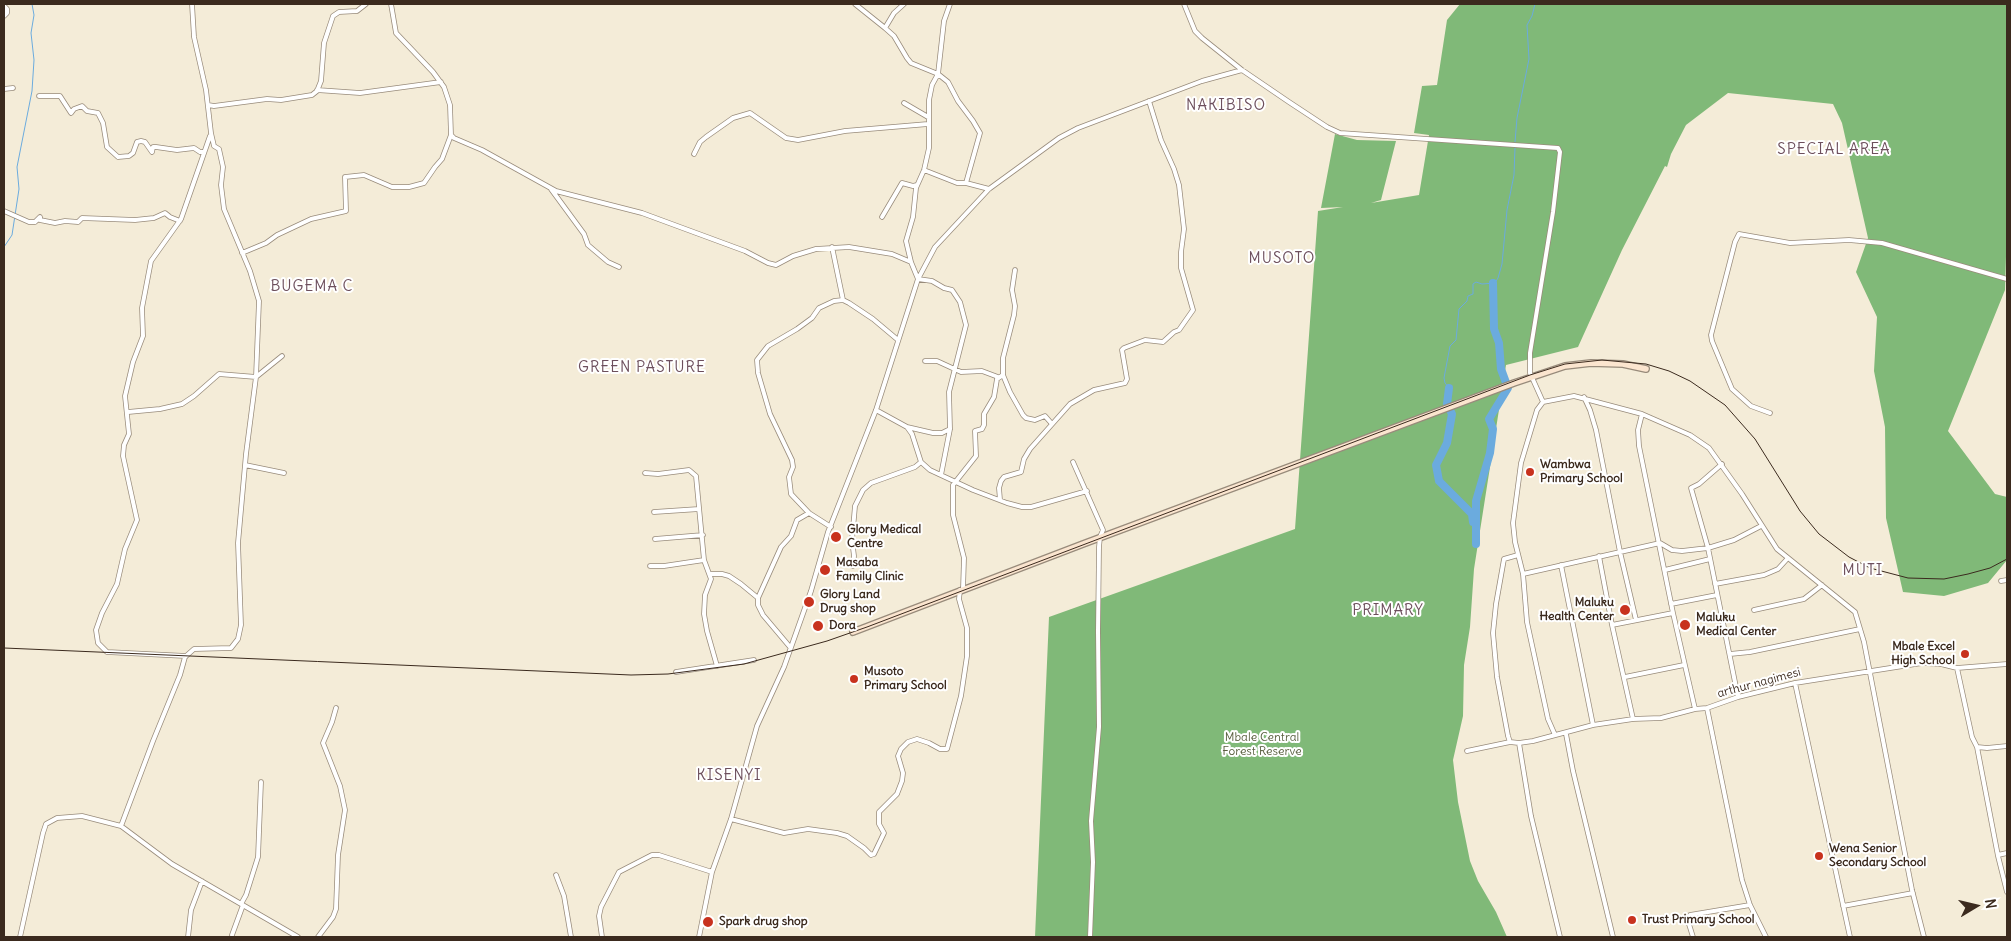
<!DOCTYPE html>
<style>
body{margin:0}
#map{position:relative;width:2011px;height:941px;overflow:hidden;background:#f4ecd8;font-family:Delius,sans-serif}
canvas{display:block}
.frame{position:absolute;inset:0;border:5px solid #3b2a1e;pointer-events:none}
.north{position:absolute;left:1951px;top:881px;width:50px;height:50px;-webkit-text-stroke:4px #fff;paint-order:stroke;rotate:81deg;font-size:14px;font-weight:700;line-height:20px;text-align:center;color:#3b2a1e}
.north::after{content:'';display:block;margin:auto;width:18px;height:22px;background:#3b2a1e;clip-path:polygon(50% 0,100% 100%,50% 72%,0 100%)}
</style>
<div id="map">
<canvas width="2011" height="941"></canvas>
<div class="frame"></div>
<div class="north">N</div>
</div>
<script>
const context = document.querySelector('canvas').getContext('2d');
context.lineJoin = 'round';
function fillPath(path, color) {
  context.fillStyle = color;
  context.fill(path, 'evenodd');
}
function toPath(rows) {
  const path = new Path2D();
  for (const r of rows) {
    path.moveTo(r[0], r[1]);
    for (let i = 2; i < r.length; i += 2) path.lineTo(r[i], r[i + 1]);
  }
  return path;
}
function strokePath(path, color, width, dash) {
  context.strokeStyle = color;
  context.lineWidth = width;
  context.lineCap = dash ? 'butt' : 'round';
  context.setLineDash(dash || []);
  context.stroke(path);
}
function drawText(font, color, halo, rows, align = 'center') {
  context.font = font + ' Delius,sans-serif';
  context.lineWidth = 4;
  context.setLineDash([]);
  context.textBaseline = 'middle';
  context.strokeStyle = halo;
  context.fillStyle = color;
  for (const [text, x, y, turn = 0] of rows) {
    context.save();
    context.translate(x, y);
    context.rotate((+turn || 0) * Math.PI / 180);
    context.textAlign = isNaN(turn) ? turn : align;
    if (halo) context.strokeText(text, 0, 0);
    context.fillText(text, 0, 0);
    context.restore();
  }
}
fillPath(toPath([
 [1460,4,2007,4,2007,223,2005,290,1948,431,1995,494,2007,497,2007,560,1988,583,1944,596,1903,592,1886,518,1885,427,1874,371,1877,317,1856,272,1868,238,1842,123,1833,104,1728,93,1686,125,1671,154,1667,167,1665,166,1622,250,1578,347,1506,365,1474,569,1470,627,1464,665,1463,716,1453,760,1458,802,1470,861,1478,881,1496,912,1507,937,1035,937,1049,617,1295,529,1318,211,1343,207,1321,208,1335,134,1357,140,1396,141,1381,200,1371,203,1419,195,1429,135,1414,133,1422,86,1437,85,1447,20]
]), '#80b978');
strokePath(toPath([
 [1515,142,1517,118,1529,59,1527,25,1532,16,1535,4],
 [4,247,12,235,19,189,17,167,32,91,34,60,31,33,34,15,32,4],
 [1449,388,1445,383,1444,378,1450,346,1456,340,1459,309,1467,301,1468,296,1473,294,1473,284,1476,282,1482,284,1495,283,1498,278,1502,264,1507,210,1514,175,1515,148]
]), '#6babde', 1);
strokePath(toPath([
 [1449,388,1447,404,1452,414,1447,443,1436,465,1439,481,1472,514,1473,522],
 [1476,544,1476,501,1490,453,1493,429,1489,419,1508,388,1501,369,1499,343,1494,329,1493,283]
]), '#6babde', 8);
const minor = toPath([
 [192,4,194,37,206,90,211,133,214,146,219,149,223,167,221,185,224,209,250,271,259,301,256,377,246,454,238,543,241,625,238,639,231,648,194,649,185,657,180,675,153,741,121,826,172,864,298,937],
 [391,4,396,33,433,72,444,87,450,105,451,135,454,138,482,150,556,191,642,213,745,251,768,263,776,265,793,256,816,249,849,247,892,254,911,262],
 [855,4,885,28],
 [904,4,894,13,885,28,894,36,907,58,911,63,938,74,948,82,958,101,973,121,980,133,966,183],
 [1184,4,1195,31,1202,38,1242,70,1289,102,1327,127,1340,133,1558,148,1560,152,1553,212,1530,353,1530,373,1543,402],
 [4,6,7,9,7,13,4,16],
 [4,89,13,88],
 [317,90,360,93,441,82],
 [39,96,60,96,71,113,74,109,82,106,87,111,98,113,103,123,107,147,118,157,129,156,133,153,137,142,141,141,145,142,152,152,153,147,156,147,177,150,194,148,200,152,204,152],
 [904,103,928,117],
 [208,105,214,106,267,99,281,100,312,95,317,91,321,81,324,43,333,16,339,12,357,11,366,4],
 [694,154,700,142,706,137,733,118,750,113,786,138,798,140,845,131,928,124],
 [924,170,957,183,966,183,989,189],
 [551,189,584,234,588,245,608,262,619,267],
 [4,211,29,222,35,222,40,217,40,220,55,223,65,221,78,222,82,218,135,220,154,218,165,213,170,217,180,221],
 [882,217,902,183,913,186,917,185],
 [832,247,843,300],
 [242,253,266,243,277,235,311,219,346,211,345,177,364,175,392,187,409,187,424,183,435,167,442,159,451,135],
 [1015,270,1012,290,1015,306,1014,315,1003,358,1003,375,1010,392,1023,415,1026,418,1035,420,1045,416,1052,424],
 [925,361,937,361,961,372,982,371,998,377],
 [1584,397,1590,410,1596,430,1620,552,1636,620],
 [876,410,907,427,912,434,921,462,930,470,973,490,1007,503,1022,507,1031,507,1087,491],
 [128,412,160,409,182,404,194,396,219,374,256,377,282,356],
 [1770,413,1751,406,1732,389,1712,341,1711,335,1735,242,1739,234,1790,243,1849,240,1882,243,2007,279],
 [1642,414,1638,430,1639,446,1673,613,1695,709],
 [907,427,933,433,942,433,950,429],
 [1073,462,1103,530,1100,537,1099,547,1098,631,1099,727,1091,821,1093,862,1090,937],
 [1722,464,1699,484,1691,488,1708,548,1738,697],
 [245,465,284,473],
 [645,473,658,474,689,470,696,476,704,560,711,579,705,595,704,614,707,631,717,666],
 [941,475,950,429,949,392,966,325,960,302,952,290,944,288,932,281,918,279,911,262,906,241,913,217,916,188,924,170,929,148,929,100,932,85,938,74,944,21,950,4],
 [1000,500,999,488,1001,481,1004,477,1021,472,1024,459,1030,449,1070,404,1094,390,1125,383,1127,379,1122,350,1124,348,1145,340,1163,342,1174,332,1179,330,1193,310,1181,268,1181,252,1184,229,1179,185,1174,169,1161,140,1149,101],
 [654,512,699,509],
 [831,527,809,513,791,494,789,477,793,467,792,460,770,414,758,373,757,360,768,346,797,329,812,318,819,308,834,301,843,300,849,303,873,319,898,340],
 [655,539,703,535],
 [1599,556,1612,625,1633,719],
 [1561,565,1593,725],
 [650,566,664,566,704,560],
 [853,566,854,556,852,540,855,506,863,490,871,483,915,467,921,462],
 [1665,570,1710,559],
 [711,574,722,574,729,576,741,584,758,598],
 [1523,574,1660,543,1672,550,1682,551,1708,548,1734,540,1761,526],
 [2001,581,2007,580],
 [1715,584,1764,575,1778,569,1788,558],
 [963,589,964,558,953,515,953,485,976,456,975,431,982,429,984,425,984,414,994,397,997,379,1003,375],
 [1671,604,1717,595],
 [1754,610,1804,599,1822,585],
 [1612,625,1673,613],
 [790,647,763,615,758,605,758,598,781,547,791,536,797,520,809,513],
 [1730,654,1750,652,1860,629],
 [186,656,107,652,98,643,96,630,102,613,117,584,125,549,137,520,123,456,124,445,129,434,125,396,133,362,143,336,142,308,151,261,181,219,210,136],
 [1957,668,1972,737,1977,747,1987,748,2007,746],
 [676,672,754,660],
 [1625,677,1684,665],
 [1795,683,1850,937],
 [1707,708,1742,880,1750,905,1766,937],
 [1566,734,1573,771,1613,937],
 [1555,735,1548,719,1527,622,1523,574,1515,542,1513,523,1521,463,1537,410,1543,402,1574,396,1642,414,1690,435,1709,448,1742,494,1777,549,1855,612,1864,642,1912,890,1924,937],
 [1510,742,1508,736,1497,677,1493,633,1496,604,1504,559,1518,555],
 [1519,743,1531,816,1560,937],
 [1977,747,1998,856,2007,892],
 [1467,751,1510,742,1519,743,1533,741,1593,725,1633,719,1661,718,1695,709,1707,708,1738,697,1795,683,1922,663,1941,664,1957,668,2007,664],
 [731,819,784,833,808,829,837,833,847,836,864,848,871,855,874,854,884,833,879,824,879,812,897,794,902,781,903,773,898,756,901,749,908,742,917,739,929,743,940,749,947,749,961,696,967,656,967,628,959,599,960,590],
 [1998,855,2007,853],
 [556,875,564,896,571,937],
 [241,904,246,895,258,857,261,782],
 [1843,906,1913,893],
 [232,935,243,905],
 [20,937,43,833,46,824,57,818,82,816,121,826],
 [188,937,191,910,202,881],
 [318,937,333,917,336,909,338,855,345,810,340,786,323,743,332,722,336,708],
 [602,937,599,916,601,907,619,872,652,855,659,855,712,872],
 [699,937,712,872,731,819,757,726,784,667,811,591,828,532,876,410,918,279,935,247,989,189,1059,138,1078,128,1202,81,1242,70],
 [1693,937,1688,921,1690,915,1750,905]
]);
const secondary = toPath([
 [853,632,1083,544,1514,383,1565,366,1591,363,1623,364,1646,369]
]);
strokePath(minor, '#988b7b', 5.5);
strokePath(secondary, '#988b7b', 8);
strokePath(minor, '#fff', 4);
strokePath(secondary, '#fbe5cf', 5.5);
strokePath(toPath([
 [4,648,631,675,668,674,744,664,827,641,867,627,1530,375,1565,364,1602,360,1646,364,1669,371,1690,381,1725,405,1755,439,1800,511,1819,534,1849,557,1870,568,1908,578,1944,579,1968,574,1990,568,2007,559]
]), '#3b2a1e', 1);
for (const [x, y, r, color] of [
 [1530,472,5,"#c8321e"],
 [836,537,6,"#c8321e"],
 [825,570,6,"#c8321e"],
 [809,602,6,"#c8321e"],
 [1625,610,6,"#c8321e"],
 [1685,625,6,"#c8321e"],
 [818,626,6,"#c8321e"],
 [1965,654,5,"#c8321e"],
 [854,679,5,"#c8321e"],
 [1819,856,5,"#c8321e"],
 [1632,920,5,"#c8321e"],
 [708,922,6,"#c8321e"]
]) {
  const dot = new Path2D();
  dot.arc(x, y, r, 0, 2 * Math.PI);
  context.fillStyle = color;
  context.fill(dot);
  strokePath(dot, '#fff', 2);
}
drawText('bold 12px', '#3b2a1e', '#fff', [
 ["Wambwa",1540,465],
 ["Primary School",1540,479],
 ["Glory Medical",847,530],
 ["Centre",847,544],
 ["Masaba",836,563],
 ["Family Clinic",836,577],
 ["Glory Land",820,595],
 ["Drug shop",820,609],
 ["Maluku",1614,603,"right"],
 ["Health Center",1614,617,"right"],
 ["Maluku",1696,618],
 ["Medical Center",1696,632],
 ["Dora",829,626],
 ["Mbale Excel",1955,647,"right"],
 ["High School",1955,661,"right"],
 ["Musoto",864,672],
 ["Primary School",864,686],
 ["Wena Senior",1829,849],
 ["Secondary School",1829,863],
 ["Trust Primary School",1642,920],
 ["Spark drug shop",719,922]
], 'left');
drawText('12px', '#3b2a1e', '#fff', [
 ["arthur nagimesi",1759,683,-15]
]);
drawText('12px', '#595f3f', '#fff', [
 ["Mbale Central",1262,738],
 ["Forest Reserve",1262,752]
]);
context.letterSpacing = '1px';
drawText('15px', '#6d4f5c', '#fff', [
 ["NAKIBISO",1226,106],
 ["SPECIAL AREA",1834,150],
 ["MUSOTO",1282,259],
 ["BUGEMA C",312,287],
 ["GREEN PASTURE",642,368],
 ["MUTI",1863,571],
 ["PRIMARY",1388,611],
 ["KISENYI",729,776]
]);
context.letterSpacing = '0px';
</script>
